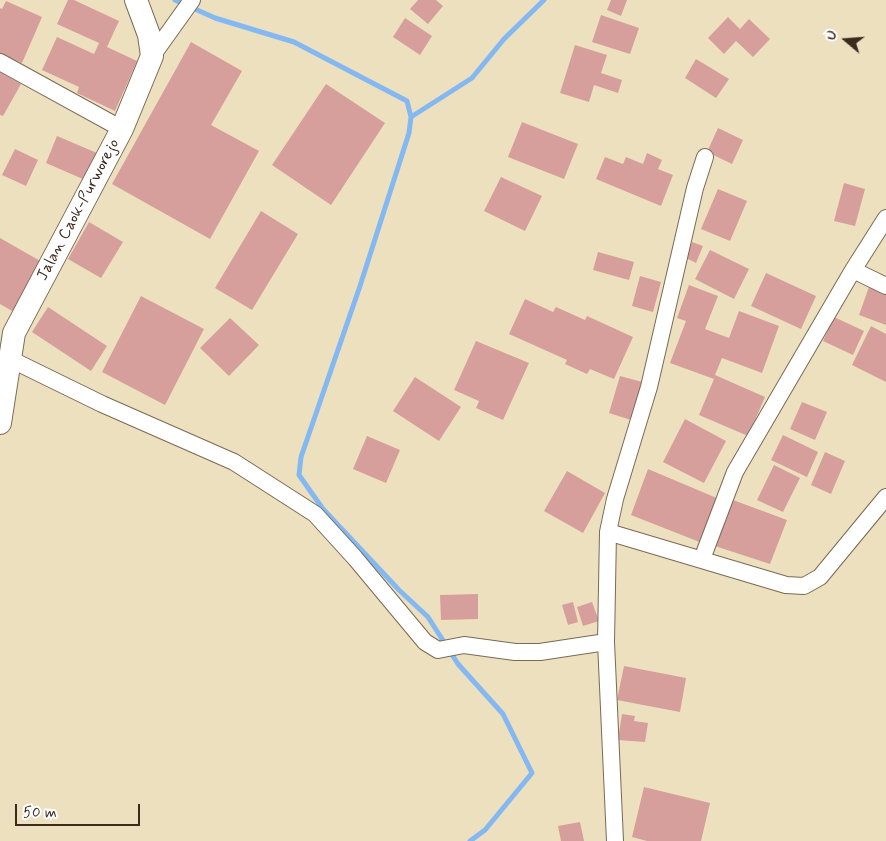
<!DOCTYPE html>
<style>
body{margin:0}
#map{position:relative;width:886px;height:841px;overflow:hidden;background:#ede0be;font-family:Mynerve,sans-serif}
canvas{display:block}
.north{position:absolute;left:821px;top:15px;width:50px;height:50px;-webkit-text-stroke:4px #fff;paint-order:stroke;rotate:288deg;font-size:14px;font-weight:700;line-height:20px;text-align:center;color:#3b2a1e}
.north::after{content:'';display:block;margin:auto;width:18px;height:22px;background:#3b2a1e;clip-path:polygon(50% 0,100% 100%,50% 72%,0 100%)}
.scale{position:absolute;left:15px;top:804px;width:125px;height:22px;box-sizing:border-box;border:2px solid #3b2a1e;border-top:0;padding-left:6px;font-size:15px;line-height:18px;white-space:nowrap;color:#3b2a1e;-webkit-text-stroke:4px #fff;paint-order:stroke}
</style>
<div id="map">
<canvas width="886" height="841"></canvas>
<div class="north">U</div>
<div class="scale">50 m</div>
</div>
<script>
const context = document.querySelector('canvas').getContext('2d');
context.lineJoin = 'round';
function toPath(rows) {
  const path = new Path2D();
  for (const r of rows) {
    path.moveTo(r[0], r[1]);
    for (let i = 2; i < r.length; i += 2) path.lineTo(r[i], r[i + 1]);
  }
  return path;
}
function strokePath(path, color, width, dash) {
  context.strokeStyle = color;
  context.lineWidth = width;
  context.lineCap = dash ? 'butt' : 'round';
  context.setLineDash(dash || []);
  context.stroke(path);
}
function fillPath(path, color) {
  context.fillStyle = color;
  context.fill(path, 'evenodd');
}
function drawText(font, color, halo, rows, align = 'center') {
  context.font = font + ' Mynerve,sans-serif';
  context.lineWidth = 4;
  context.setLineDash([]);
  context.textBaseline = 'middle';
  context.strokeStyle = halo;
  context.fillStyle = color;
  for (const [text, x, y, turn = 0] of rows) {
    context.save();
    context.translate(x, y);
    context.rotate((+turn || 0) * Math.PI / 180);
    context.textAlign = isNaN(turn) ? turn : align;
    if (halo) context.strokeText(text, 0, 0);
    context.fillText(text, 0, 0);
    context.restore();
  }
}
strokePath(toPath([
 [175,0,215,18,294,42,407,101,411,117,409,133,360,286,301,457,299,475,323,509,399,590,428,617,458,664,503,714,532,773,485,830,470,841],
 [411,117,472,78,504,39,544,0]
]), '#84b8f2', 5);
fillPath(toPath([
 [68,0,74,0,119,21,107,47,137,61,115,111,77,93,79,87,42,70,57,37,94,54,99,43,57,24],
 [418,0,436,0,443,6,428,24,410,9],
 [611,0,627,0,621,16,607,10],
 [6,1,42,17,22,63,0,54,0,8,2,9],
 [601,15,639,28,630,54,592,42],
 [728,17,740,29,749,19,770,39,753,57,736,41,724,54,708,38],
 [405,18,432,36,420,55,393,37],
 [191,42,242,71,211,125,259,151,210,239,112,184],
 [575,45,607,55,601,73,622,80,618,93,594,85,589,102,560,93],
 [696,59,729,79,716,98,685,78],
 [0,72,21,84,3,116,0,115],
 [326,84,385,123,331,205,272,165],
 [522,122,578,144,564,179,508,157],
 [718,128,743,140,732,164,707,152],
 [57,136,97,153,85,180,46,163],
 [15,149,38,160,26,186,2,175],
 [647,153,662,160,658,169,673,175,661,206,596,179,605,157,623,164,626,157,643,164],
 [501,177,542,196,525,231,484,211],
 [844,183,865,189,855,226,834,221],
 [718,189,747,201,730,241,701,229],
 [261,211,298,234,252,310,215,288],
 [89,222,123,242,101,278,68,259],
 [0,238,42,262,14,312,0,304],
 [692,242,703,246,696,263,686,258],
 [710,250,749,269,734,299,695,279],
 [598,252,634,262,629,280,593,270],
 [766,273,816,296,801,329,751,306],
 [640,276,661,282,653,312,632,306],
 [870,284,886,290,886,325,859,315],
 [689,285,718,296,705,329,729,338,739,311,779,326,762,373,722,358,715,375,765,397,748,436,699,415,714,379,670,363,686,321,677,318],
 [141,296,204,329,165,405,102,372],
 [525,299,553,312,556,307,585,320,587,316,633,337,614,379,590,369,587,374,565,364,567,360,509,334],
 [48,307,107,346,91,371,32,332],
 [834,317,864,331,853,355,823,341],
 [230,318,259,345,229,376,200,348],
 [871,326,886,334,886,382,852,365],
 [476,341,529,363,503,420,476,408,479,401,454,390],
 [620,376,646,383,634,421,609,413],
 [415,377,461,407,439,441,393,411],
 [802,402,827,412,815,440,790,429],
 [685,419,726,441,704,483,663,462],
 [783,435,818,452,807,477,771,460],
 [367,436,400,450,386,483,353,469],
 [825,452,845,461,831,494,811,485],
 [774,465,800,478,783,512,757,500],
 [648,469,719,499,702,543,631,515],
 [567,471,605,493,583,533,544,511],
 [733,500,787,520,770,564,715,546],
 [478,594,478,619,441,620,440,595],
 [573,602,578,622,568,625,562,605],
 [592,602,599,621,583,626,577,607],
 [624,666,686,678,680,712,617,700],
 [622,714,635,716,634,721,648,723,645,742,618,740],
 [644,787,710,803,701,841,647,841,632,837],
 [580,822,584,841,561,841,558,826]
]), '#d79f9b');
const street = toPath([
 [152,56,192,0],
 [0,62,122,129],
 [853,270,886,286],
 [8,358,102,404,234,462,315,514,355,558,425,642,438,650,464,645,515,652,540,652,606,642],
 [608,532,786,585,804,586,820,577,886,497],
 [702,559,735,472,853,270,886,218],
 [615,841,606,642,608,532,615,499,649,387,695,188,705,157]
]);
const secondary = toPath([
 [0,423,14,333,122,129,152,56,149,35,136,0]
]);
strokePath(street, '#796a56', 18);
strokePath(secondary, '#796a56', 24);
strokePath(street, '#fff', 16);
strokePath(secondary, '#fff', 22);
drawText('16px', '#3b2a1e', '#fff', [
 ["Jalan Caok-Purworejo",79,210,-62]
]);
</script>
